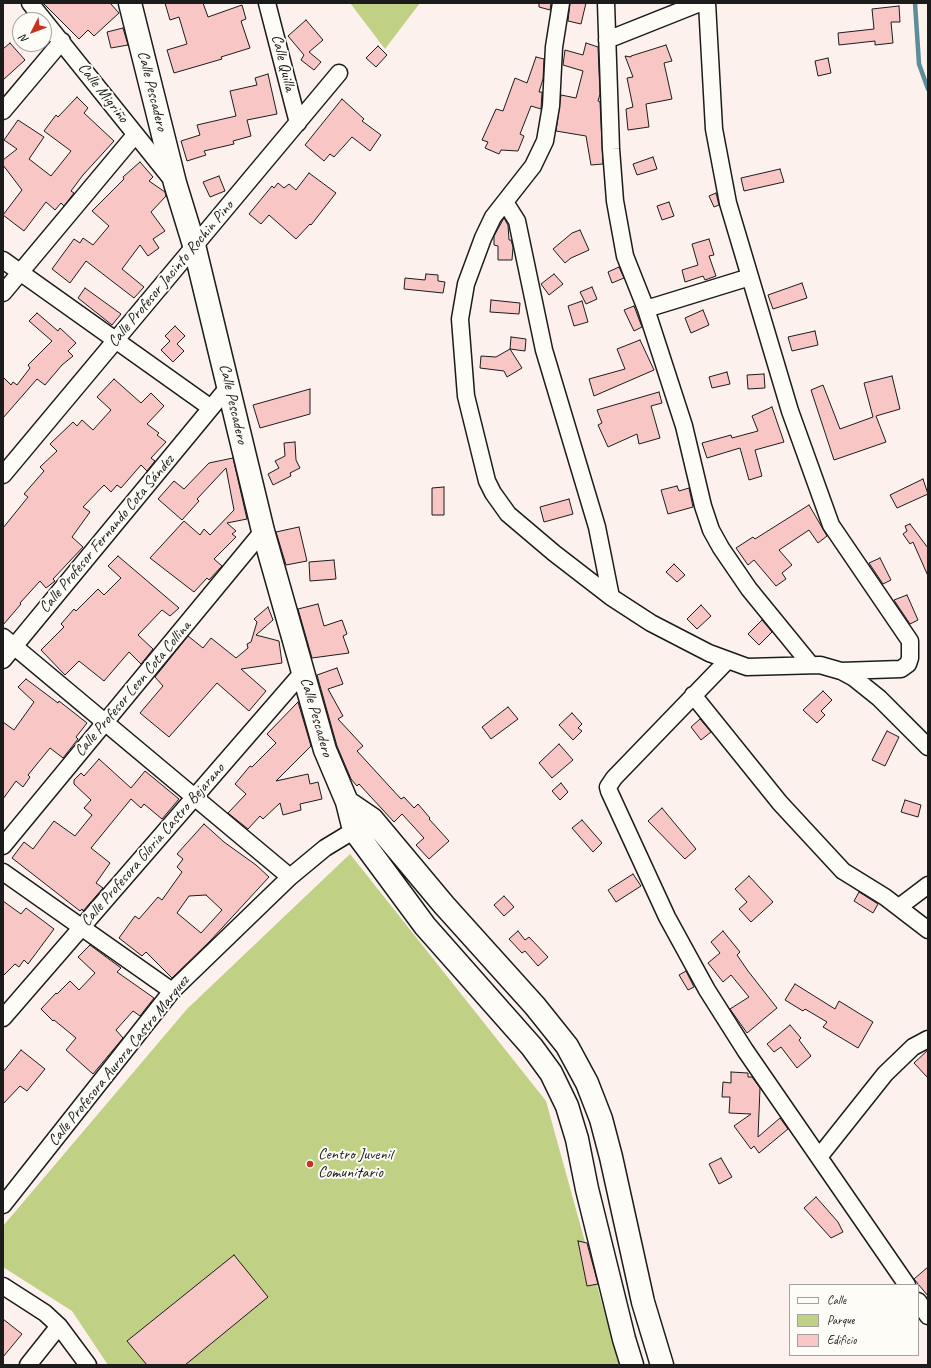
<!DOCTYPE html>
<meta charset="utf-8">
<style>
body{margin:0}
#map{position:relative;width:931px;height:1368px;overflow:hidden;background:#fcf1ed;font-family:Caveat,sans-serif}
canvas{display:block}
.frame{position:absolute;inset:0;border:4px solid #1c1c1c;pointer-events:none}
.legend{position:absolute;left:789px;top:1284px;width:130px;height:72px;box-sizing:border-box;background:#fdfcf7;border:1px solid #a3a29f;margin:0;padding:5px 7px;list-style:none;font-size:12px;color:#1c1c1c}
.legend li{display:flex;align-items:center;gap:8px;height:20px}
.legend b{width:20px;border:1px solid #a3a29f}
.north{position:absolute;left:12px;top:12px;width:40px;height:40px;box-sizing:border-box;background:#fdfcf7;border:1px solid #a3a29f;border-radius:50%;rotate:228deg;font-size:11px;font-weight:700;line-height:16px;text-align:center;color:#1c1c1c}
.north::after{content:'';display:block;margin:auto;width:14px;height:18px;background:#c8321e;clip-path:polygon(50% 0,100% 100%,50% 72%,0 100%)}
</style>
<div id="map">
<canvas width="931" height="1368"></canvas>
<div class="frame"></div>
<ul class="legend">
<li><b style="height:5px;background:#fdfcf7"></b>Calle</li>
<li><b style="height:11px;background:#c0d186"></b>Parque</li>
<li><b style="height:11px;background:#f8c7c5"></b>Edificio</li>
</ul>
<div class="north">N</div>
</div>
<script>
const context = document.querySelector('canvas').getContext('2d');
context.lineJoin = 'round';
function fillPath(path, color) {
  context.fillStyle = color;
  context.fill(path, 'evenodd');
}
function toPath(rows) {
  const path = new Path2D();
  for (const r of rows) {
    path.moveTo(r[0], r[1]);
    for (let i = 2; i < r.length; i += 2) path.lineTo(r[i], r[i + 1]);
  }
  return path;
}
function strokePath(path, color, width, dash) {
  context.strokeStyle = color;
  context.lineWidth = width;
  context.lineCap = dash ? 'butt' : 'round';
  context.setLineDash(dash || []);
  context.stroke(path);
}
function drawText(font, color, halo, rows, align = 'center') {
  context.font = font + ' Caveat,sans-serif';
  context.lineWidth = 4;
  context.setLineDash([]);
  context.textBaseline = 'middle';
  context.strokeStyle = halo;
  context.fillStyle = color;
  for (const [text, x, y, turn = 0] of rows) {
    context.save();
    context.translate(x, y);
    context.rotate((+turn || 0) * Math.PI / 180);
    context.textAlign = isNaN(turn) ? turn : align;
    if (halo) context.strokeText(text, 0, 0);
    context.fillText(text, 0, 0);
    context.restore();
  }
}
fillPath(toPath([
 [350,3,420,3,385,49],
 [350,854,546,1101,619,1365,108,1365,72,1311,3,1267,3,1226,187,1009]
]), '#c0d186');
strokePath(toPath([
 [915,3,919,64,928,89]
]), '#5f8c99', 4.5);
const building = toPath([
 [43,3,110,3,119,13,94,36,88,30,79,39,43,3],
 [165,3,203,3,208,17,242,5,246,19,241,21,250,48,221,57,222,59,174,73,167,50,187,44,179,17,170,20,165,3],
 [539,3,551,3,550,10,539,7,539,3],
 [570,3,586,3,581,24,568,21,570,3],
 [899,6,900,22,891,22,893,43,875,45,875,41,839,45,838,33,874,29,872,9,899,6],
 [306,20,323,40,309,52,321,62,314,70,301,60,304,55,288,36,306,20],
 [123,28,128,45,111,48,107,32,123,28],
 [10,43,25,60,3,80,3,49,10,43],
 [586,43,598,47,600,94,598,101,600,102,603,164,591,165,586,136,556,131,561,95,576,98,583,71,563,65,565,50,583,55,586,43],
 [666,45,672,61,664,63,672,99,646,104,649,127,628,130,626,109,633,107,627,78,633,77,625,56,631,57,631,56,666,45],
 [378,46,387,55,376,67,366,58,378,46],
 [536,57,544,59,543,79,539,92,542,92,541,109,531,106,520,134,524,136,518,151,501,150,499,154,485,148,488,142,482,140,496,109,503,111,515,78,527,83,536,57],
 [828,58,831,73,818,76,815,61,828,58],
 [268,74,277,114,247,120,251,136,233,141,234,144,204,151,206,155,187,161,181,141,200,135,197,125,236,116,230,91,257,85,255,78,268,74],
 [77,97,88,108,84,113,114,141,83,175,71,191,74,193,64,206,61,203,55,210,46,202,24,231,3,215,22,190,3,165,3,160,17,149,4,140,18,120,44,137,29,159,51,176,71,151,44,131,56,115,58,117,77,97],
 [342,99,364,119,362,121,381,135,370,151,352,137,334,157,330,154,324,161,305,145,342,99],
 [653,157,657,169,637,175,633,164,653,157],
 [140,162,153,177,149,181,165,192,166,196,151,212,165,231,153,239,159,248,148,256,140,245,122,269,144,287,134,298,86,261,70,283,52,269,74,239,80,243,83,238,93,245,109,226,92,211,124,179,123,177,140,162],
 [780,169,784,182,744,191,741,178,780,169],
 [309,173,336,193,311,225,310,224,296,239,269,215,261,224,249,214,272,186,274,188,278,183,284,188,289,184,296,190,309,173],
 [219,176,225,191,210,197,203,182,219,176],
 [716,193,719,205,714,207,709,196,716,193],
 [669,202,674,216,662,220,657,206,669,202],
 [504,218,508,225,509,240,511,240,513,247,512,260,498,260,498,246,494,245,494,236,504,218],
 [580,230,589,250,571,258,565,263,553,249,572,233,580,230],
 [709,239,714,255,709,256,716,276,705,280,703,276,685,282,682,270,698,265,692,244,709,239],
 [619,267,624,278,612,283,608,272,619,267],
 [426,274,438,275,438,281,445,282,443,293,404,289,405,278,425,280,426,274],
 [554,274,563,284,549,295,541,284,554,274],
 [802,283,807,298,773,309,768,295,802,283],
 [592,287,597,299,586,304,580,292,592,287],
 [85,288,121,314,112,325,78,298,85,288],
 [491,300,520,303,519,314,490,312,491,300],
 [582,301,588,322,574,326,568,306,582,301],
 [634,306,642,327,634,331,624,310,634,306],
 [703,310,709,325,691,333,685,318,703,310],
 [37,313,58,331,60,328,76,343,68,351,73,356,62,365,45,385,37,379,3,418,3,377,11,385,13,382,17,385,30,368,28,365,52,341,29,321,37,313],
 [175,326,185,336,177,344,184,351,173,362,161,350,170,341,165,336,175,326],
 [815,331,818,345,792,351,788,337,815,331],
 [511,337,526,339,525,351,510,349,522,368,507,377,504,371,480,368,481,356,496,357,510,349,511,337],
 [640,340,654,370,594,396,589,379,625,369,617,349,640,340],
 [727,372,730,384,712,388,709,377,727,372],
 [764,374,765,388,748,389,747,375,764,374],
 [892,376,900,409,876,416,886,442,834,460,811,390,823,385,840,429,873,417,864,383,892,376],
 [114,379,141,403,151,393,164,406,147,424,159,433,157,435,166,442,151,458,155,461,147,471,141,465,121,488,117,485,111,492,104,485,83,507,90,512,72,537,83,547,53,579,55,581,46,588,40,581,20,603,21,604,3,625,3,528,28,497,24,494,44,471,40,467,57,451,50,444,73,422,77,426,82,420,93,430,111,410,97,397,114,379],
 [310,389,310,414,260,428,253,405,310,389],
 [659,392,662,403,651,406,660,438,639,444,637,434,608,447,598,425,602,423,597,410,659,392],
 [772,407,784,442,755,450,762,476,749,480,740,448,707,458,702,443,731,435,732,438,758,431,752,416,772,407],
 [295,442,296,460,300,468,290,473,291,476,273,485,268,474,279,468,275,461,285,456,284,443,295,442],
 [233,458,247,519,227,523,236,531,232,534,236,537,214,559,222,566,209,580,207,578,194,592,150,558,184,521,200,535,204,529,210,535,234,510,226,468,197,499,199,501,182,520,158,499,174,481,184,489,209,463,233,458],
 [923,479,928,494,897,508,890,495,923,479],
 [677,486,679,491,689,488,693,507,668,514,661,490,677,486],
 [444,487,444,515,432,515,432,488,444,487],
 [569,499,573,514,544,522,540,507,569,499],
 [809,505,827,536,818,543,809,530,779,550,792,565,782,573,786,579,776,586,754,560,748,565,736,548,753,537,755,539,809,505],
 [910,524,928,548,928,576,913,542,910,544,903,534,907,531,905,526,910,524],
 [299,527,307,561,286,565,276,532,299,527],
 [118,556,179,608,170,616,162,610,138,635,153,649,141,664,129,652,104,681,79,661,65,675,41,650,64,627,61,624,74,609,76,611,98,589,104,595,121,578,108,566,118,556],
 [880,558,891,580,883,584,869,563,880,558],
 [334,560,336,579,310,581,309,562,334,560],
 [674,564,685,575,677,582,666,572,674,564],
 [907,595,918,620,910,624,894,600,907,595],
 [318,604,324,626,342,620,347,634,343,636,349,653,312,658,298,609,318,604],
 [701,605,711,616,697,629,687,619,701,605],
 [268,607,273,620,256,635,279,641,282,663,241,669,266,691,249,711,217,683,169,737,140,713,163,686,155,677,188,636,203,648,211,638,236,658,248,648,247,644,251,642,257,622,254,619,268,607],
 [762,620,772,632,759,645,748,634,762,620],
 [337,668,343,684,328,689,343,716,338,719,363,746,357,751,401,799,404,797,414,808,418,804,430,818,429,819,449,841,429,859,416,845,424,838,402,814,394,822,359,784,357,786,351,779,337,746,317,675,337,668],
 [26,679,58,703,59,701,87,723,76,737,78,739,63,758,50,748,28,775,30,777,23,787,16,781,3,799,3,722,14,730,34,702,18,687,26,679],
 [823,691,832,700,821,711,825,715,817,723,803,710,823,691],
 [298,702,311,746,276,781,308,774,310,784,318,782,322,799,300,804,301,810,283,815,280,803,263,819,260,816,248,829,228,813,246,794,235,784,250,766,252,767,276,743,267,734,298,702],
 [508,707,518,719,491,739,482,727,508,707],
 [572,713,582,724,578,728,582,731,573,740,559,725,572,713],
 [700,719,711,732,701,740,691,727,700,719],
 [887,731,899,737,885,766,872,760,887,731],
 [559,744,573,760,552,778,539,763,559,744],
 [99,759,131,788,145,771,179,799,162,819,144,804,141,808,131,799,91,848,110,863,96,883,103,888,83,911,82,909,80,911,12,858,24,842,33,849,54,821,75,836,92,815,84,808,91,800,74,784,74,780,81,773,84,776,99,759],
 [561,783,568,792,560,800,552,791,561,783],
 [905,800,921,805,918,817,901,812,905,800],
 [662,808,696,849,685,859,648,821,662,808],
 [582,820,602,843,593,852,572,828,582,820],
 [204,824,224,842,256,865,269,877,210,941,172,978,146,952,142,956,119,938,135,916,139,919,158,897,162,900,182,872,177,867,183,859,177,854,204,824],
 [206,895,222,910,201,933,177,913,189,896,206,895],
 [633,874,641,886,616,902,608,890,633,874],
 [749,876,773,902,751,922,739,909,747,902,735,889,749,876],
 [859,892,878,904,873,913,854,901,859,892],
 [504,896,514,907,504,916,494,905,504,896],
 [3,901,21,914,26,908,54,929,28,964,24,960,19,967,15,964,3,976,3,901],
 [518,931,525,940,529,937,548,957,538,966,525,951,522,953,509,939,518,931],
 [723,931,740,952,737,955,748,971,777,1008,747,1033,730,1009,749,997,731,975,723,982,708,963,720,953,711,942,723,931],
 [90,945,121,968,117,972,154,998,140,1016,133,1011,116,1030,123,1038,93,1074,66,1050,76,1038,54,1020,53,1021,41,1009,56,993,57,994,70,981,79,990,95,973,78,957,90,945],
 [686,971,694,987,688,990,679,975,686,971],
 [795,984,835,1009,839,1001,873,1022,858,1048,823,1027,827,1022,805,1009,803,1011,785,1000,795,984],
 [790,1025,801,1038,799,1040,811,1056,797,1068,781,1047,774,1052,767,1044,790,1025],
 [21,1050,45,1069,27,1091,20,1086,3,1104,3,1072,21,1050],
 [928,1050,928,1078,914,1063,928,1050],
 [731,1072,748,1073,748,1077,752,1077,760,1088,758,1137,780,1118,788,1129,759,1153,754,1146,751,1149,734,1126,751,1114,729,1113,730,1097,722,1097,723,1082,731,1083,731,1072],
 [721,1158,732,1177,719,1184,709,1164,721,1158],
 [816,1197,838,1222,843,1232,831,1238,804,1208,816,1197],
 [578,1241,587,1243,598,1284,587,1286,578,1241],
 [234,1255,268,1297,185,1365,147,1365,127,1341,234,1255],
 [928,1267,928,1296,914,1279,928,1267],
 [3,1319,22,1334,3,1357,3,1319]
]);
fillPath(building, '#f8c7c5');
strokePath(building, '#1c1c1c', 1);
const street = toPath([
 [30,3,173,181],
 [267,3,298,123],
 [561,3,554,47,551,106,545,141,533,166,493,217,483,238,466,284,460,319,466,396,487,481,493,493,508,514,554,553,611,597,651,623,709,653,747,667,820,665,841,671,854,678,879,698,928,747],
 [606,3,611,149,615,201,625,256,646,309,684,426,703,506,711,530,721,548,749,589,811,665],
 [707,3,714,129,728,203,790,411,831,525,910,641,910,658,908,664,901,669,841,671],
 [607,40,700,3],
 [3,111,62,41],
 [505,202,517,221,544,350,597,527,611,597],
 [3,260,211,408,229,386],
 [3,293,135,135],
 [646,309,750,277],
 [3,475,339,73],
 [3,637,290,877],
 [3,660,211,408],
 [727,661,614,778,608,787,609,791,667,917,707,990,745,1050,907,1285],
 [693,695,780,803,843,871,885,897,928,930],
 [3,846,263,531],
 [3,872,172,991],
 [899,907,928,885],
 [3,1018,303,672],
 [819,1157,885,1074,913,1047,928,1039],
 [3,1205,172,991,290,877,325,848,363,825],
 [3,1286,45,1313,59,1326,88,1365],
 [918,1301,928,1316],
 [28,1365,59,1326]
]);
const secondary = toPath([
 [130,3,175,183,194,245,263,531,325,750,347,802,354,830,425,926,532,1047,551,1073,567,1106,577,1139,587,1189,624,1339,632,1365],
 [347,802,372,819,444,905,535,1006,567,1046,587,1083,601,1119,611,1157,643,1302,662,1365]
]);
strokePath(street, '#1c1c1c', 19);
strokePath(secondary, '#1c1c1c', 25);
strokePath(street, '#fdfcf7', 16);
strokePath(secondary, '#fdfcf7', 22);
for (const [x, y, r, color] of [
 [310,1164,4,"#c8321e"]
]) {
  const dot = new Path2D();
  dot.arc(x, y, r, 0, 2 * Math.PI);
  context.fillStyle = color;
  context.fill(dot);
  strokePath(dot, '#fdfcf7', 1.5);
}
drawText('16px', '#1c1c1c', '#fdfcf7', [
 ["Calle Quilla",283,63,76],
 ["Calle Pescadero",152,91,76],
 ["Calle Migriño",103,93,52],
 ["Calle Profesor Jacinto Rochin Pino",171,274,-50],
 ["Calle Pescadero",233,404,77],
 ["Calle Profesor Fernando Cota Sández",107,534,-50],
 ["Calle Profesor Leon Cota Collina",133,689,-50],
 ["Calle Pescadero",316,717,74],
 ["Calle Profesora Gloria Castro Bejarano",153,845,-49],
 ["Calle Profesora Aurora Castro Marquez",119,1061,-51]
]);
drawText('16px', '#1c1c1c', '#fdfcf7', [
 ["Centro Juvenil",318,1155],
 ["Comunitario",318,1173]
], 'left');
</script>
